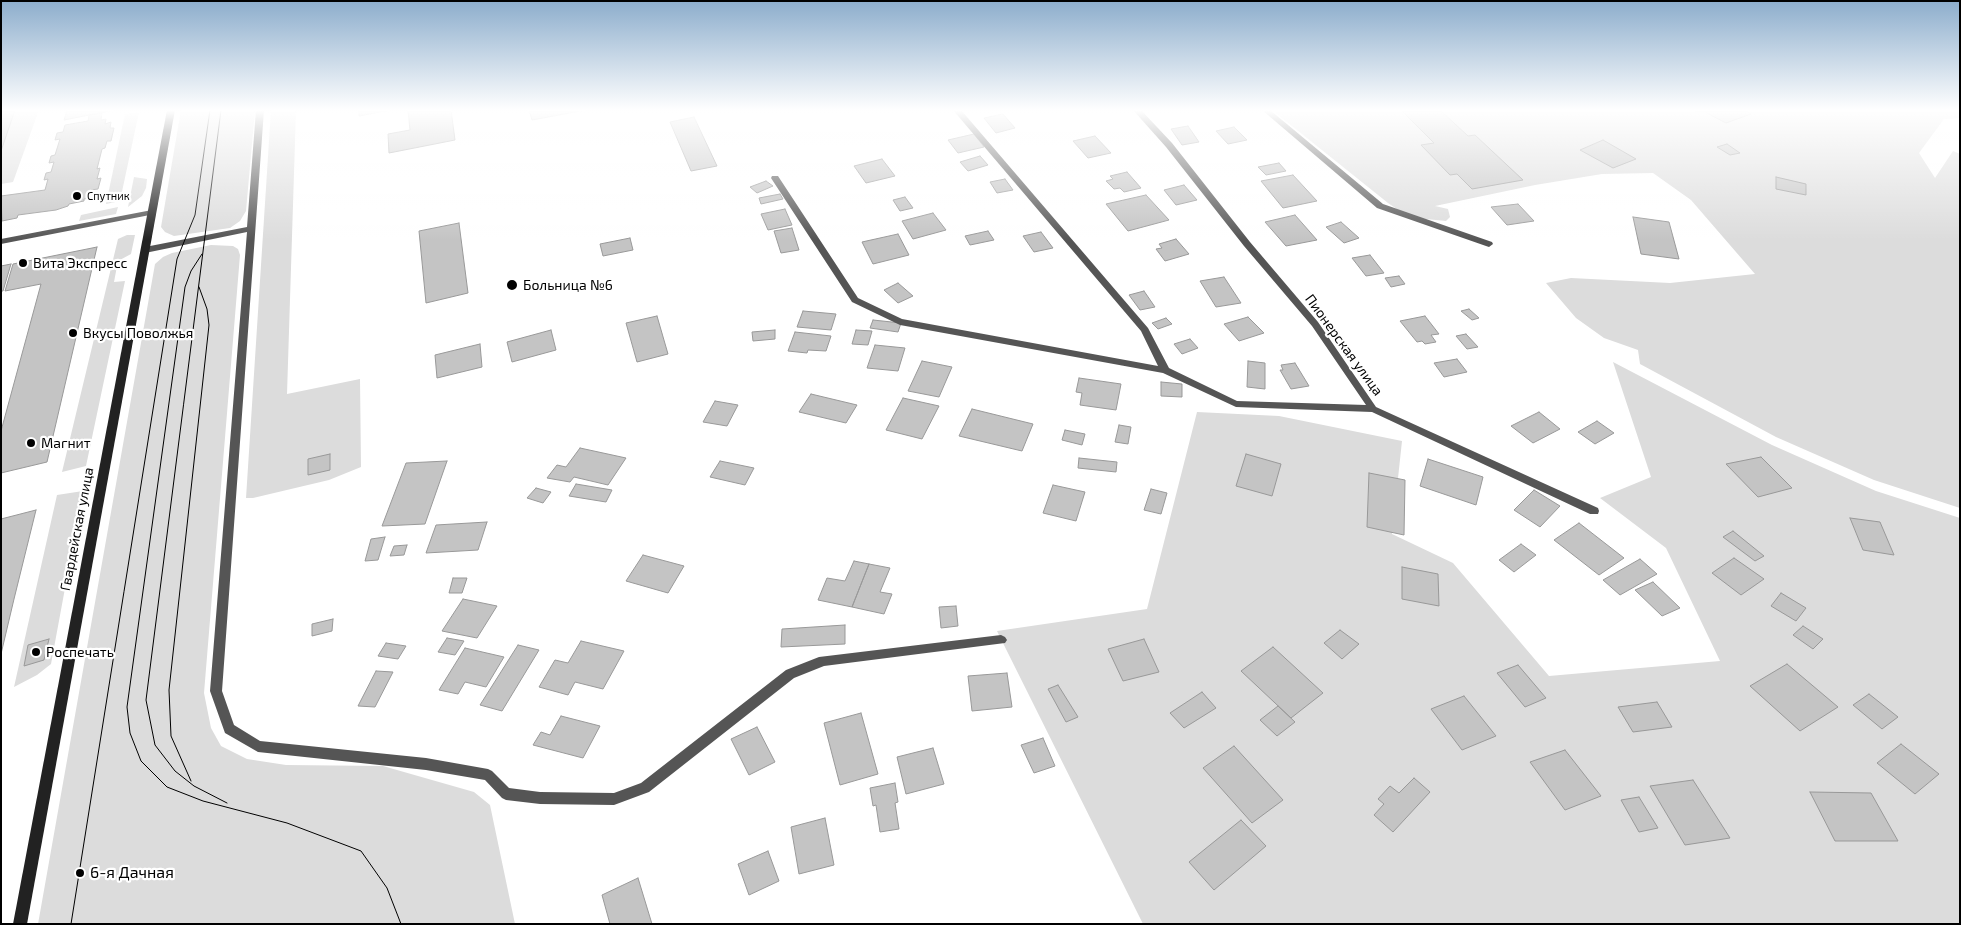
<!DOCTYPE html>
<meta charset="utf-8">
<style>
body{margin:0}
#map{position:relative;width:1961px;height:925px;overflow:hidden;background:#fff;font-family:"Exo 2",sans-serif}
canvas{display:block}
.frame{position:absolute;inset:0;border:2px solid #000;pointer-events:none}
</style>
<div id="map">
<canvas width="1961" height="925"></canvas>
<div class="frame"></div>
</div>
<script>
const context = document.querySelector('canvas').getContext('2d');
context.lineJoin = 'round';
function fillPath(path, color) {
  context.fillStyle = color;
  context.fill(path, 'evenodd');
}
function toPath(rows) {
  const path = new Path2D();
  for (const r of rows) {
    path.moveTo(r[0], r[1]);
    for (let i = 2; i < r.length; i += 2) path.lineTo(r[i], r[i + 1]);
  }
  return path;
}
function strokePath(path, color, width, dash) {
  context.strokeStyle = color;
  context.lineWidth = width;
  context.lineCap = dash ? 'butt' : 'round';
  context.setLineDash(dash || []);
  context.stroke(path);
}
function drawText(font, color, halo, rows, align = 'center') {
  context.font = font + ' "Exo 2",sans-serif';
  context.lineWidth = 4.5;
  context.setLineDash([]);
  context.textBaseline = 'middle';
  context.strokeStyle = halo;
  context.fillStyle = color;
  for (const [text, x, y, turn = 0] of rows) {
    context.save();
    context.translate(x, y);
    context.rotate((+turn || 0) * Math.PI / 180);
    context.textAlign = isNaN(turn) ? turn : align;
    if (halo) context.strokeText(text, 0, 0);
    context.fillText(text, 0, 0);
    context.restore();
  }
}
fillPath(toPath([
 [1,110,39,110,13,182,1,184],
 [181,110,255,110,246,211,240,221,230,228,174,236,165,232,161,227],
 [271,110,296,110,287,394,360,379,361,467,329,480,253,498,246,498],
 [1272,110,1960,110,1960,118,1944,119,1919,153,1935,178,1953,151,1960,154,1960,508,1874,480,1776,437,1640,364,1638,350,1604,338,1576,318,1546,283,1571,278,1670,283,1755,274,1691,200,1653,173,1602,174,1535,185,1435,206,1448,209,1450,217,1446,221,1416,218,1404,214,1388,203],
 [139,112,120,201,106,204,125,114],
 [134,177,147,179,146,188,142,196,128,207],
 [118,207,116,214,79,221,81,215],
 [127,235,135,235,131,254,118,261,114,282,125,281,86,466,62,472,118,239],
 [211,245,233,246,238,249,240,255,204,693,211,728,221,746,247,759,286,765,383,766,474,792,490,805,515,924,38,924,155,264,163,257,172,253],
 [1613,362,1772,445,1876,491,1960,518,1960,924,1143,924,997,631,1147,609,1197,412,1279,416,1402,441,1392,534,1453,563,1549,676,1720,661,1666,548,1600,498,1651,477],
 [83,491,51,664,37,675,14,687,57,495]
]), '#dcdcdc');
const building = toPath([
 [1,110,15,110,1,151,1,110],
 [67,110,114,110,64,120,67,110],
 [359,110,391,110,359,116,359,110],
 [408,110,451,110,455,140,389,153,388,134,410,130,408,110],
 [529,110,586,110,532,120,529,110],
 [1401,110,1440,110,1468,136,1475,135,1523,180,1472,189,1457,174,1450,175,1421,145,1434,143,1401,110],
 [1694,110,1745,110,1751,114,1726,123,1703,111,1698,112,1694,110],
 [102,113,101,120,106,119,105,124,111,122,110,128,114,128,111,141,107,141,105,148,102,149,97,169,100,168,97,179,101,178,98,189,91,190,89,198,84,199,84,201,69,204,68,206,56,210,18,215,17,218,2,221,1,196,45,190,48,179,44,180,46,173,51,172,54,162,49,163,51,156,55,155,60,139,55,140,57,133,63,132,65,125,88,121,89,115,102,113],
 [1003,114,1015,128,996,133,984,118,1003,114],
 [694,117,717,166,691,171,670,122,694,117],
 [1188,126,1199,142,1182,145,1171,129,1188,126],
 [1234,127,1247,140,1228,144,1216,131,1234,127],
 [974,134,984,147,958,153,948,140,974,134],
 [1095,136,1111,153,1088,158,1073,141,1095,136],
 [1603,140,1636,159,1613,168,1580,150,1603,140],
 [1727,144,1740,153,1730,155,1717,147,1727,144],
 [980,156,988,165,968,171,960,162,980,156],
 [882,159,895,176,866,183,854,166,882,159],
 [1279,163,1286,171,1266,175,1258,167,1279,163],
 [1127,172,1141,188,1124,192,1120,188,1114,189,1106,181,1113,179,1110,176,1127,172],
 [1293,175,1317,201,1283,208,1261,181,1293,175],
 [1776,177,1806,184,1806,195,1776,189,1776,177],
 [1005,179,1013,190,997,193,990,182,1005,179],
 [766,181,773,186,757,193,750,187,766,181],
 [1184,185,1197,200,1176,205,1164,190,1184,185],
 [780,194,783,199,761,204,759,198,780,194],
 [1146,195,1169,220,1128,231,1106,204,1146,195],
 [905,197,913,208,900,211,893,200,905,197],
 [1518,204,1534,221,1507,225,1491,207,1518,204],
 [785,209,792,225,768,230,761,214,785,209],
 [933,213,946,230,913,239,902,221,933,213],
 [1295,215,1317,240,1286,246,1265,222,1295,215],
 [1633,217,1669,222,1679,259,1641,254,1633,217],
 [1341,222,1359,238,1344,243,1326,227,1341,222],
 [459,223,468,293,426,303,419,231,459,223],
 [792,228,799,250,781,253,774,231,792,228],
 [988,231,994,240,970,245,965,236,988,231],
 [1041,232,1053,248,1034,252,1023,236,1041,232],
 [898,234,909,255,873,264,862,242,898,234],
 [630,238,633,250,603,256,600,244,630,238],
 [1176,239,1189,254,1165,261,1156,249,1162,248,1159,244,1176,239],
 [97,247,47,462,1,473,1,431,41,284,5,291,13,264,97,247],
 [1370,255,1384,273,1366,276,1352,258,1370,255],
 [11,264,3,291,1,291,1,266,11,264],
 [1399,276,1405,284,1391,287,1385,278,1399,276],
 [1224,277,1241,303,1216,307,1200,281,1224,277],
 [898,283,913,296,898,303,884,290,898,283],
 [1144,291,1155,307,1140,310,1129,295,1144,291],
 [1469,309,1479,318,1472,320,1461,311,1469,309],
 [803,311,836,314,831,330,797,327,803,311],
 [657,316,668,354,637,362,626,323,657,316],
 [1425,316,1439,334,1431,335,1436,342,1425,344,1422,341,1417,342,1400,321,1425,316],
 [1248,317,1264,333,1239,341,1224,324,1248,317],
 [1166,318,1172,324,1158,329,1152,323,1166,318],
 [873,320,901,323,898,332,870,328,873,320],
 [551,330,556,350,512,362,507,342,551,330],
 [775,330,775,339,753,341,752,332,775,330],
 [856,330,872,331,868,345,852,344,856,330],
 [795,332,831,336,826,351,808,350,807,353,788,351,795,332],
 [1466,334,1478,347,1467,349,1456,336,1466,334],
 [1190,339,1198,348,1182,354,1174,344,1190,339],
 [480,344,482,367,437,378,435,355,480,344],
 [875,345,905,348,898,371,867,368,875,345],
 [1457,359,1467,372,1444,377,1434,363,1457,359],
 [922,361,952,367,939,397,908,391,922,361],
 [1248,361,1265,363,1265,389,1247,387,1248,361],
 [1295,363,1309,386,1291,389,1280,370,1283,370,1281,365,1295,363],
 [1079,378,1121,384,1116,410,1080,405,1082,393,1076,392,1079,378],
 [1161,382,1182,384,1182,397,1161,396,1161,382],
 [811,394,857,405,846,423,799,412,811,394],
 [903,398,939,406,922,439,886,430,903,398],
 [715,401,738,405,727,426,703,422,715,401],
 [972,409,1033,424,1022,451,959,436,972,409],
 [1539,412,1560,429,1533,443,1511,426,1539,412],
 [1597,421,1614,433,1595,444,1578,432,1597,421],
 [1119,425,1131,427,1128,444,1115,442,1119,425],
 [1065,430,1085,434,1082,445,1062,440,1065,430],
 [580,448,626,458,608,485,574,477,570,482,547,478,557,465,566,467,580,448],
 [330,454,330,470,308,475,308,459,330,454],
 [1246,454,1281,464,1272,496,1236,486,1246,454],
 [1761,457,1792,488,1758,497,1726,464,1761,457],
 [1079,458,1117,462,1116,472,1078,468,1079,458],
 [1428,459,1483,477,1476,505,1420,486,1428,459],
 [447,461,425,524,382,526,406,463,447,461],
 [720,461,754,468,745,485,710,477,720,461],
 [1369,473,1405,480,1404,535,1367,527,1369,473],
 [576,484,612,490,606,502,569,496,576,484],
 [1053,485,1085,492,1076,521,1043,513,1053,485],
 [536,488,551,492,543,503,527,498,536,488],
 [1151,489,1167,493,1161,514,1144,510,1151,489],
 [1534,490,1560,506,1540,527,1514,510,1534,490],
 [36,510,14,599,1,654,1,519,36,510],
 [1850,518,1880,522,1894,555,1863,550,1850,518],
 [487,522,478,550,426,553,436,525,487,522],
 [1579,523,1624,558,1599,575,1554,540,1579,523],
 [1733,531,1764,556,1755,561,1723,537,1733,531],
 [385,537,378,560,365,561,371,539,385,537],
 [1521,544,1536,555,1514,572,1499,560,1521,544],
 [407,545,404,555,390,556,394,546,407,545],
 [643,555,684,566,668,593,626,581,643,555],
 [1734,558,1764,579,1741,595,1712,573,1734,558],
 [1640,559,1657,574,1620,595,1603,580,1640,559],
 [854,561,869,564,852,607,818,600,827,578,845,581,854,561],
 [869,564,890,568,880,592,892,594,884,614,852,607,869,564],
 [1402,567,1438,574,1439,606,1402,599,1402,567],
 [453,578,467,578,462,593,449,593,453,578],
 [1653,582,1680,608,1662,616,1635,590,1653,582],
 [1781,593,1806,608,1796,621,1771,606,1781,593],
 [463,599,497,606,477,638,442,631,463,599],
 [956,606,958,626,941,628,939,607,956,606],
 [333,619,332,631,312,636,312,624,333,619],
 [845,625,845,644,781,647,782,629,845,625],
 [1803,626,1823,639,1813,649,1793,635,1803,626],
 [1340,630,1359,644,1342,659,1324,643,1340,630],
 [447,638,464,641,455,655,438,652,447,638],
 [49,639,44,660,24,666,28,645,49,639],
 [1144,639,1159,672,1123,681,1108,649,1144,639],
 [581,641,624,651,603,689,575,682,568,695,539,687,555,660,568,663,581,641],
 [386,643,406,646,398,659,378,656,386,643],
 [518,645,539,650,502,711,480,705,518,645],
 [1273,647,1323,693,1291,718,1241,671,1273,647],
 [465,648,504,657,486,687,465,682,458,694,439,690,465,648],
 [1787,664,1838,707,1800,731,1750,686,1787,664],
 [1518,665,1546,698,1525,707,1497,673,1518,665],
 [376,671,393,672,375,707,358,706,376,671],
 [1007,673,1012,707,972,711,968,676,1007,673],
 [1058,685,1078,717,1066,722,1048,689,1058,685],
 [1202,692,1216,708,1184,728,1170,713,1202,692],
 [1869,694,1898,717,1882,729,1853,705,1869,694],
 [1464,696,1496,736,1462,750,1431,709,1464,696],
 [1657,702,1672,727,1633,732,1618,707,1657,702],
 [1278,706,1295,722,1277,736,1260,720,1278,706],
 [861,713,878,774,840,785,824,723,861,713],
 [561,716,600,726,583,758,533,745,541,732,550,735,561,716],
 [757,727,775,762,749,775,731,739,757,727],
 [1043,738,1055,766,1034,773,1021,745,1043,738],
 [1901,744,1939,774,1915,794,1877,763,1901,744],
 [1234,746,1283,800,1252,823,1203,768,1234,746],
 [933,748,944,784,906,794,897,757,933,748],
 [1565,750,1601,796,1565,810,1530,762,1565,750],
 [1414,778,1430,792,1393,832,1374,815,1384,804,1378,799,1390,786,1399,793,1414,778],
 [1693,780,1730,838,1685,845,1650,786,1693,780],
 [895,783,898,802,895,803,899,829,880,832,876,805,873,806,870,788,895,783],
 [1810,792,1871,793,1898,841,1835,841,1810,792],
 [1639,797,1658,828,1639,832,1621,800,1639,797],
 [825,818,834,865,799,874,791,827,825,818],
 [1241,820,1266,846,1214,890,1189,862,1241,820],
 [768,851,779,881,749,895,738,864,768,851],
 [638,878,652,924,610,924,602,895,638,878]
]);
fillPath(building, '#c4c4c4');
strokePath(building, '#999', 1);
fillPath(toPath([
 [256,110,264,110,222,691,234,725,260,741,426,758,488,769,492,771,509,788,540,792,614,793,641,783,786,670,819,657,1001,635,1005,637,1007,640,1005,643,824,666,794,678,649,792,614,805,540,804,506,800,502,798,485,780,426,770,258,752,225,733,210,691,247,232,145,253,141,250,145,247,247,227,256,110],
 [953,110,961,110,1148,328,1169,368,1237,401,1366,405,1312,326,1244,246,1166,147,1133,110,1141,110,1172,143,1250,242,1318,322,1376,407,1598,508,1599,511,1598,514,1590,514,1372,412,1236,407,1163,373,900,325,852,302,771,178,772,176,778,176,858,298,902,319,1158,366,1141,331,953,110],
 [1262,110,1270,110,1383,204,1492,242,1493,244,1489,247,1486,246,1377,208,1262,110],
 [152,210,156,212,155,214,1,244,1,239,152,210]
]), '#555');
fillPath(toPath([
 [167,110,175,110,27,924,13,924,167,110]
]), '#222');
strokePath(toPath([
 [221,110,146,700,155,745,175,771,194,786,227,803],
 [202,254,191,271,185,287,127,707,130,733,141,761,167,787,203,801,287,823,361,851,387,888,401,924],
 [191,781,171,736,169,690,209,325,207,309,199,287],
 [71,924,177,259,195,215,210,110]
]), '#000', 1);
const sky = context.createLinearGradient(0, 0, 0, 240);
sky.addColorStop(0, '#8cadcc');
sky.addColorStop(0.46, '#fff');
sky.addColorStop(1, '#ffffff00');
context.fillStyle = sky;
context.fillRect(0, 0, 1961, 240);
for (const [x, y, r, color] of [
 [77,196,5,"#000"],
 [23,263,5,"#000"],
 [512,285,6,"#000"],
 [73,333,5,"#000"],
 [31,443,5,"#000"],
 [36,652,5,"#000"],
 [80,873,5,"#000"]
]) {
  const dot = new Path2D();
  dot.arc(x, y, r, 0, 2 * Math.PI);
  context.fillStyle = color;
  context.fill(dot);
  strokePath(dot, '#fff', 2);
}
drawText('11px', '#000', '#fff', [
 ["Спутник",87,196]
], 'left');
drawText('14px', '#000', '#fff', [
 ["Вита Экспресс",33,263],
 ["Больница №6",523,285],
 ["Вкусы Поволжья",83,333],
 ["Магнит",41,443],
 ["Роспечать",46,652]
], 'left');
drawText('14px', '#000', '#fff', [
 ["Пионерская улица",1344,345,54],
 ["Гвардейская улица",77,529,-79]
]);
drawText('16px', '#000', '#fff', [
 ["6-я Дачная",90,873]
], 'left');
</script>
